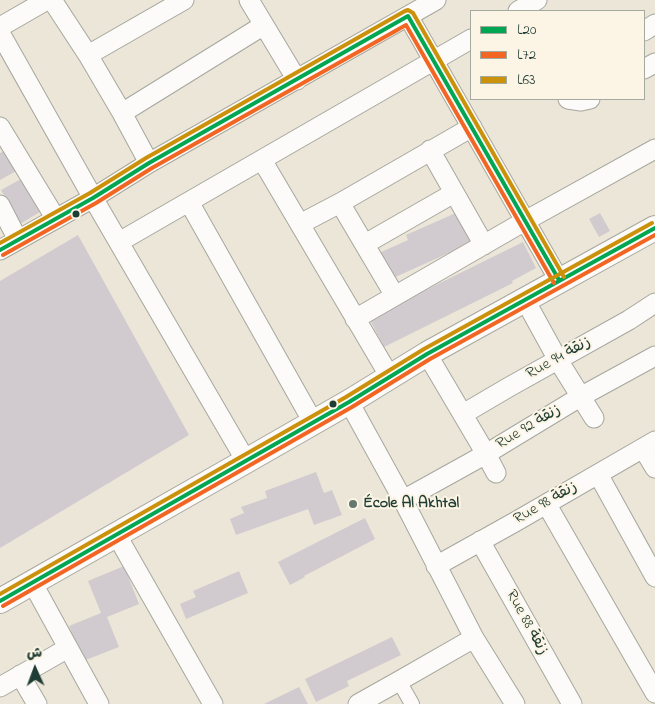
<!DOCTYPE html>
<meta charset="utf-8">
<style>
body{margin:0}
#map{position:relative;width:655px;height:704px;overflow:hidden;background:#ebe6d7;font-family:"Indie Flower","Playpen Sans Arabic",sans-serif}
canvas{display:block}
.legend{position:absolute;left:470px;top:10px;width:175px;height:90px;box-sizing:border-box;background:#fcf5e5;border:1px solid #a4ab9e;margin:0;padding:6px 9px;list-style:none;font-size:15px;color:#1f3d34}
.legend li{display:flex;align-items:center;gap:10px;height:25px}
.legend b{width:25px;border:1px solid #a4ab9e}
.north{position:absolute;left:10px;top:644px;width:50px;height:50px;-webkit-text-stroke:4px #fcf5e5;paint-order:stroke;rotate:358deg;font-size:14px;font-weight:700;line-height:20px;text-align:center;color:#1f3d34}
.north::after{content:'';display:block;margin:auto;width:18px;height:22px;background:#1f3d34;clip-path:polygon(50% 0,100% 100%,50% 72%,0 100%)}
</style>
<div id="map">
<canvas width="655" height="704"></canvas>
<ul class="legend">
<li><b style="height:6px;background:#00a651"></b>L20</li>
<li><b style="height:6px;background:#f26522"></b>L72</li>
<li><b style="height:6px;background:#cc910a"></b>L63</li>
</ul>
<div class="north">ش</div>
</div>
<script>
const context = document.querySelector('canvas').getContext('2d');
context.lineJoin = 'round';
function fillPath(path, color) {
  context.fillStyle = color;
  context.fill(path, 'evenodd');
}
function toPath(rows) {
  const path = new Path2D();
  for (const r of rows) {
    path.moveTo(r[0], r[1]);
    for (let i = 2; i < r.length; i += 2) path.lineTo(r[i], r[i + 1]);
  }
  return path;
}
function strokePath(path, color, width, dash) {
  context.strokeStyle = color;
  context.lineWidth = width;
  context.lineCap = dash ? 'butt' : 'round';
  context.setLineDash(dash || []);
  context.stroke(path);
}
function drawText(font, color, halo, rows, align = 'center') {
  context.font = font + ' "Indie Flower","Playpen Sans Arabic",sans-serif';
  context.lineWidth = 4;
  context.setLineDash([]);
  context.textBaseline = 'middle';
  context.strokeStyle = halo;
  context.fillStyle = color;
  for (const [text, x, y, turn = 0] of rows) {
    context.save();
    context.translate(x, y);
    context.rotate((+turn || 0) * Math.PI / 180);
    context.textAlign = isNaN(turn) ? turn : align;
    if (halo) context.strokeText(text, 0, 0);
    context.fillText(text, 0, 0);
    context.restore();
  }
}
fillPath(toPath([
 [7,150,18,170,0,180,0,153],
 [21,179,40,212,20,224,1,190],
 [458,212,473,242,391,279,379,253,408,240,406,235],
 [600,213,610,231,599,237,589,219],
 [78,235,189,435,0,548,0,281],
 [523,242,536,268,512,281,513,283,384,347,369,318],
 [316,472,324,493,332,490,342,515,314,525,308,509,236,535,230,519,244,513,241,507,267,498,265,491],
 [365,518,375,539,304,576,305,577,290,585,278,562],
 [124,566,139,604,107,617,119,647,83,661,69,626,101,613,88,581],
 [239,571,248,593,186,619,180,604,196,597,193,591],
 [392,637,401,655,347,681,349,686,316,702,305,679],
 [299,687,308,704,264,704]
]), '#d1cbd0');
const pedestrian = toPath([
 [399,681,412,704]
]);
const minor = toPath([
 [52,0,88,55,122,113,149,163],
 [249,0,297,80],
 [518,11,537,0],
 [408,16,559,280],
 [0,27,47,0],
 [644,31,655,24],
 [0,33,93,198,246,461],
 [88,55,184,0],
 [644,69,655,63],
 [568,99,581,101,590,99],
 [122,113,264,25],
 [0,127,56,219],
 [430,150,484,245],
 [262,160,390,377],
 [189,202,313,422],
 [340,203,395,296],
 [0,205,18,240],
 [300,224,340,203,472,127],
 [119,242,471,39],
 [365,244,454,193],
 [0,250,93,198,149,163,436,0],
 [525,300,558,360,594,418],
 [355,319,525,221,655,149],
 [427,354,486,454,496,473],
 [349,402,403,500,474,638,515,704],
 [463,414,509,387,629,320,655,303],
 [643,448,655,468],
 [598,474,655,577],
 [403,500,486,454,580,397,655,356],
 [547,505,655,693],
 [116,534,213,704],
 [480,541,572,704],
 [436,566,515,522,655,441],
 [32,582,99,704],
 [20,675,37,704],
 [0,687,68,648],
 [358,704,399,681,474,638]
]);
const tertiary = toPath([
 [0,601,246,461,349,402,427,354,655,228]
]);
strokePath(pedestrian, '#a6a79e', 16);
strokePath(minor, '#a6a79e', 21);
strokePath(tertiary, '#a6a79e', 26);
strokePath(pedestrian, '#fcfbf9', 14);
strokePath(minor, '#fcfbf9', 19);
strokePath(tertiary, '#fcfbf9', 24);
strokePath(toPath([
 [0,250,93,198,149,163,408,16,559,280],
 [0,601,349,402,427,354,655,228]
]), '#00a651', 4);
strokePath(toPath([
 [3,255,96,203,152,168,406,25,554,283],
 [3,606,352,407,430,359,655,235]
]), '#f26522', 4);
strokePath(toPath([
 [0,243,90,193,146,158,405,11,408,10,413,13,564,277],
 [0,594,346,397,424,349,652,223]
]), '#cc910a', 4);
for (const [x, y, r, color] of [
 [76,214,4.5,"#1f3d34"],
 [333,404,4.5,"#1f3d34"],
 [353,504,5,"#66786d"]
]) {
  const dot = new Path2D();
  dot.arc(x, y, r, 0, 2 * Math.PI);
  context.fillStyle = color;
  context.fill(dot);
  strokePath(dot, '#fcf5e5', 2);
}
drawText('16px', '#1f3d34', '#fcf5e5', [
 ["Rue 94 زنقة",559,359,-29],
 ["Rue 92 زنقة",529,428,-31],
 ["Rue 98 زنقة",546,504,-30],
 ["Rue 88 زنقة",526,623,61]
]);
drawText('bold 16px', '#1f3d34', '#fcf5e5', [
 ["École Al Akhtal",363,504]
], 'left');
</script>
